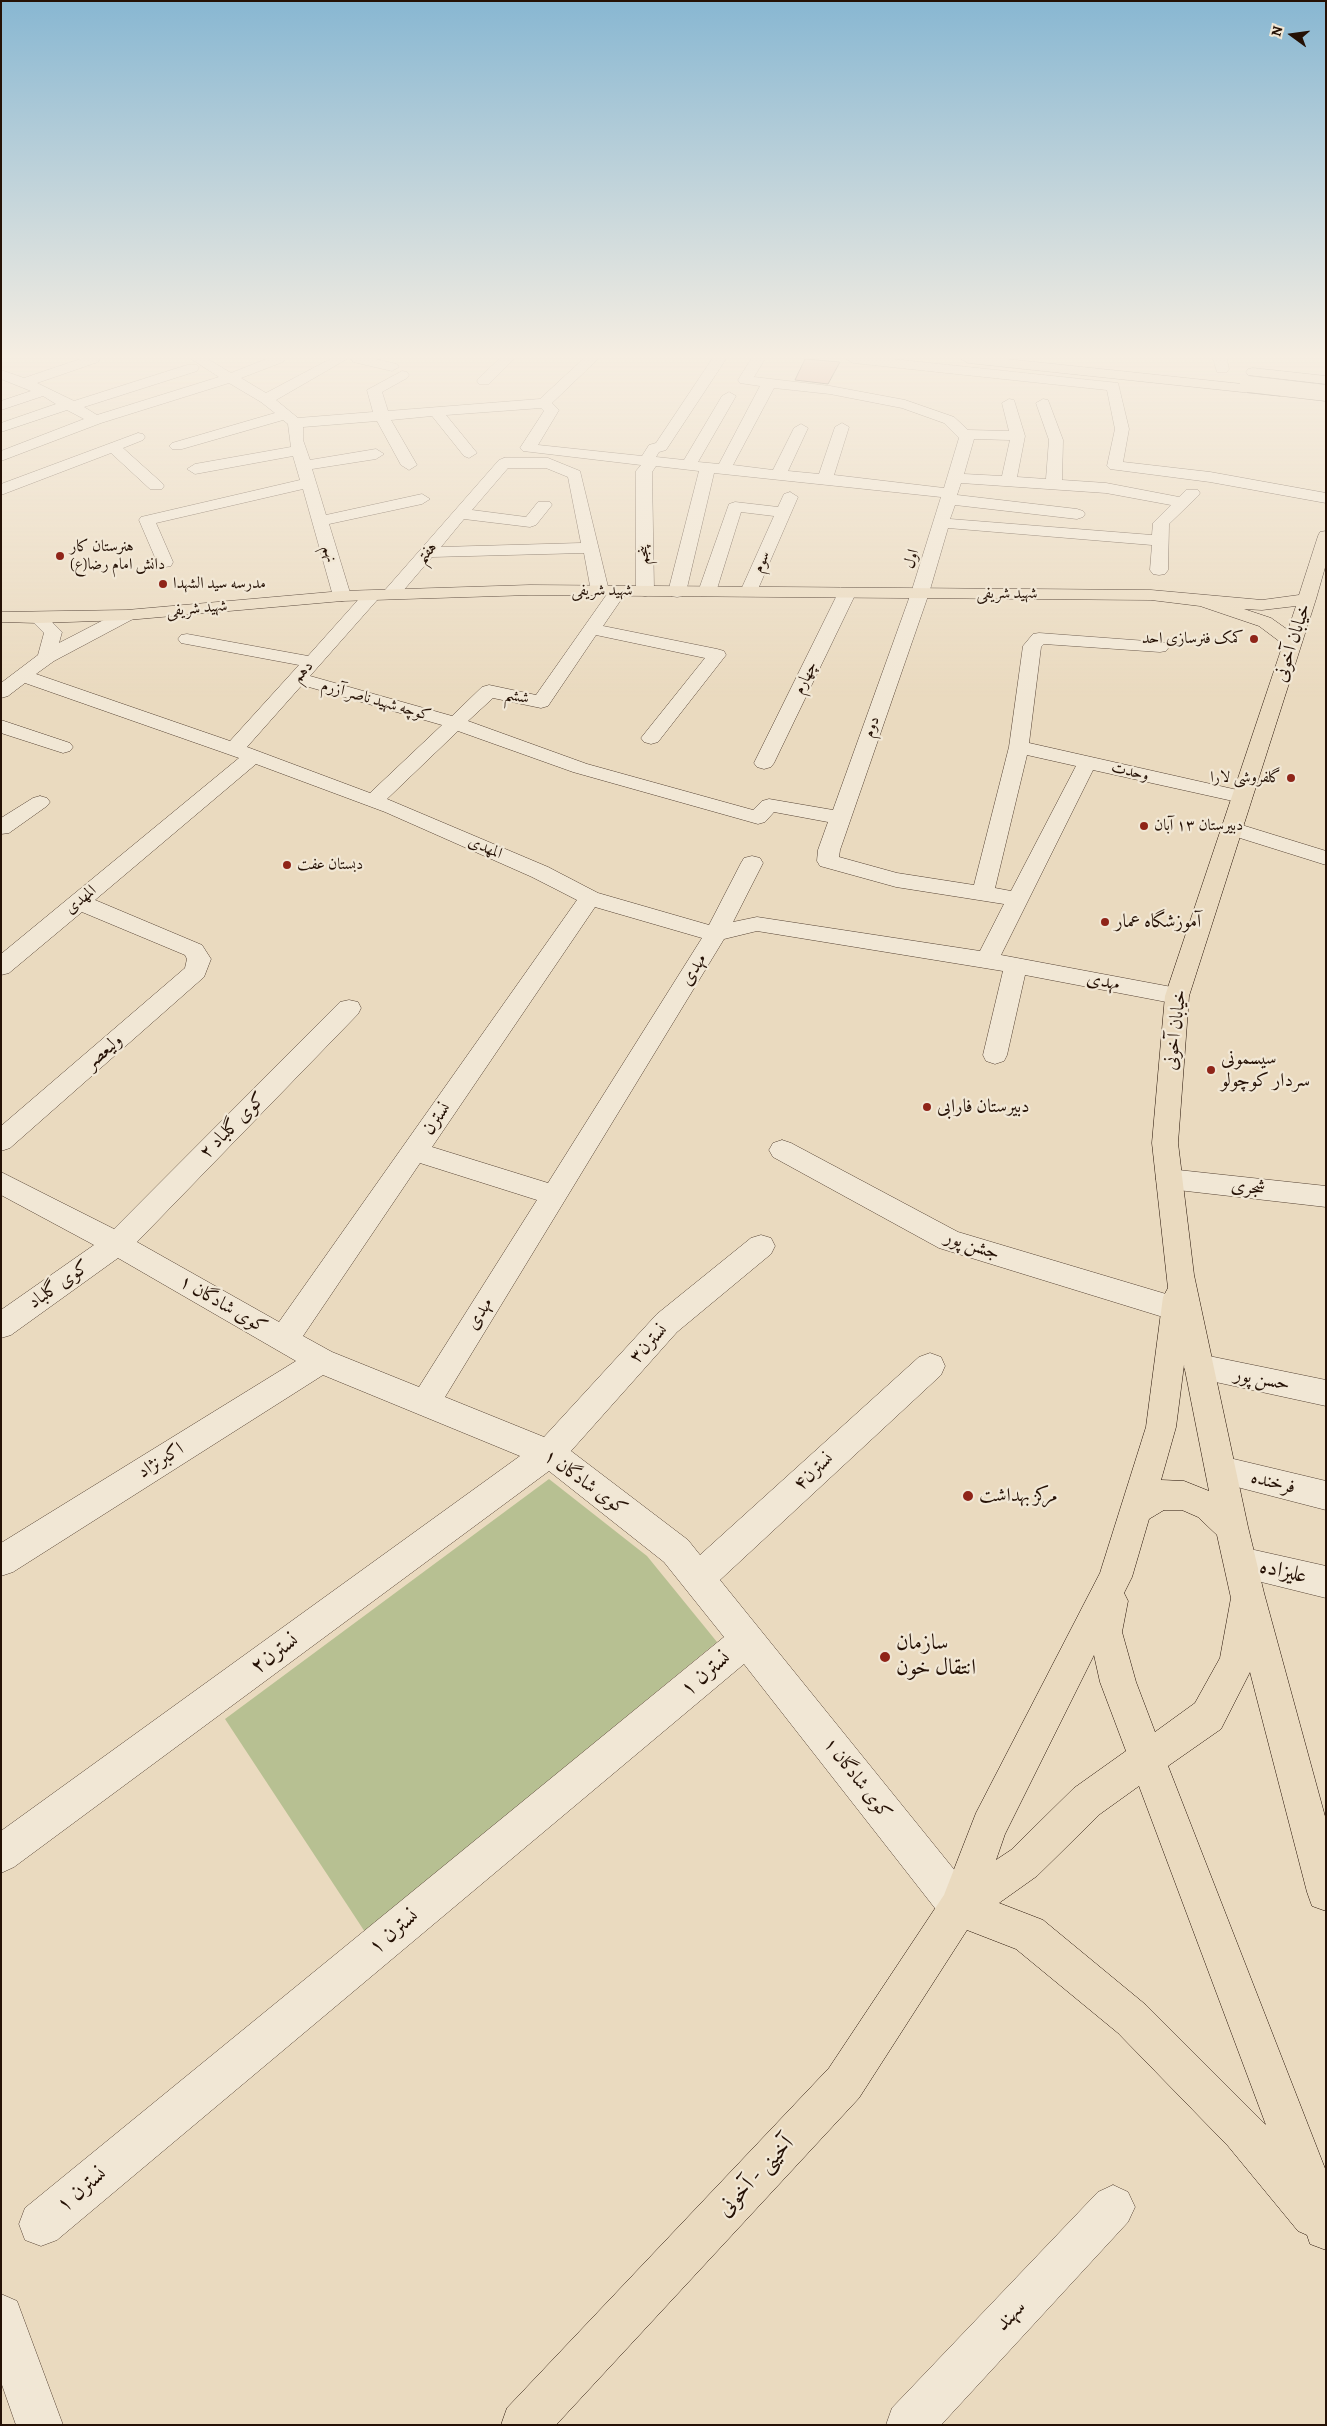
<!DOCTYPE html>
<meta charset="utf-8">
<style>
body{margin:0}
#map{position:relative;width:1327px;height:2426px;overflow:hidden;background:#eadabf;font-family:Alegreya,serif}
canvas{display:block}
.frame{position:absolute;inset:0;border:2px solid #251105;pointer-events:none}
.north{position:absolute;left:1267px;top:10px;width:50px;height:50px;-webkit-text-stroke:4px #f1e7d5;paint-order:stroke;rotate:284deg;font-size:14px;font-weight:700;line-height:20px;text-align:center;color:#251105}
.north::after{content:'';display:block;margin:auto;width:18px;height:22px;background:#251105;clip-path:polygon(50% 0,100% 100%,50% 72%,0 100%)}
</style>
<div id="map">
<canvas width="1327" height="2426"></canvas>
<div class="frame"></div>
<div class="north">N</div>
</div>
<script>
const context = document.querySelector('canvas').getContext('2d');
context.lineJoin = 'round';
function fillPath(path, color) {
  context.fillStyle = color;
  context.fill(path, 'evenodd');
}
function toPath(rows) {
  const path = new Path2D();
  for (const r of rows) {
    path.moveTo(r[0], r[1]);
    for (let i = 2; i < r.length; i += 2) path.lineTo(r[i], r[i + 1]);
  }
  return path;
}
function strokePath(path, color, width, dash) {
  context.strokeStyle = color;
  context.lineWidth = width;
  context.lineCap = dash ? 'butt' : 'round';
  context.setLineDash(dash || []);
  context.stroke(path);
}
function drawText(font, color, halo, rows, align = 'center') {
  context.font = font + ' Alegreya,Amiri,serif';
  context.lineWidth = 4.5;
  context.setLineDash([]);
  context.textBaseline = 'middle';
  context.strokeStyle = halo;
  context.fillStyle = color;
  for (const [text, x, y, turn = 0] of rows) {
    context.save();
    context.translate(x, y);
    context.rotate((+turn || 0) * Math.PI / 180);
    context.textAlign = isNaN(turn) ? turn : align;
    if (halo) context.strokeText(text, 0, 0);
    context.fillText(text, 0, 0);
    context.restore();
  }
}
fillPath(toPath([
 [549,1479,647,1556,717,1642,365,1932,225,1719]
]), '#b7c092');
const building = toPath([
 [805,359,806,359,840,362,828,384,795,380,805,359]
]);
fillPath(building, '#e19c8d');
strokePath(building, '#251105', 1);
const minor = toPath([
 [80,359,100,359,98,362,37,383,74,401,187,365,197,365,199,368,197,371,84,407,97,415,219,377,191,359,208,359,231,373,266,359,285,359,283,362,241,378,266,393,330,359,347,359,276,400,298,418,373,412,367,390,402,371,407,372,409,375,407,378,382,392,388,411,540,399,583,359,598,359,552,403,559,410,538,445,642,456,649,445,656,443,712,359,726,359,666,450,659,452,656,457,684,460,722,396,729,392,736,396,698,462,719,464,760,386,740,383,738,380,751,359,765,359,754,377,830,386,905,400,954,417,968,430,1009,431,1002,403,1009,399,1014,400,1025,436,1017,477,1046,479,1049,440,1036,403,1043,399,1048,400,1063,440,1062,480,1106,483,1179,497,1186,490,1198,490,1200,493,1198,496,1169,524,1168,570,1165,574,1159,575,1153,574,1150,570,1152,545,948,528,929,593,840,850,839,857,897,873,974,885,1009,747,1023,646,1033,634,1039,633,1160,642,1166,643,1169,647,1166,651,1160,652,1044,644,1041,647,1029,743,1242,791,1249,793,1252,797,1249,801,1242,803,1093,770,1001,955,1177,988,1185,990,1189,996,1185,1002,1177,1004,1025,975,1007,1055,1004,1061,995,1064,986,1061,983,1055,1003,971,757,931,724,939,445,1397,544,1437,657,1314,751,1238,761,1235,771,1238,775,1246,771,1254,677,1332,571,1451,688,1540,700,1555,919,1357,930,1353,941,1357,945,1366,941,1375,720,1580,973,1893,978,1907,973,1921,959,1926,945,1921,744,1664,57,2240,41,2246,25,2240,19,2224,25,2208,724,1637,664,1562,549,1471,14,1867,1,1873,1,1831,520,1456,323,1375,13,1572,1,1576,1,1543,296,1361,118,1258,11,1335,1,1338,1,1310,94,1245,1,1195,1,1172,114,1229,340,1002,349,1000,358,1002,361,1008,358,1014,137,1242,279,1322,577,900,532,877,385,812,256,764,95,900,202,945,211,959,204,977,10,1148,1,1151,1,1126,185,968,187,959,185,955,82,912,9,973,1,975,1,954,239,758,25,683,8,696,1,698,1,683,38,655,44,633,29,618,32,614,38,613,44,614,62,632,59,643,121,611,133,611,136,615,133,619,54,661,36,674,230,741,299,665,181,643,178,639,181,635,187,634,308,656,366,591,378,591,381,595,378,599,310,676,452,716,482,687,489,685,536,695,612,587,618,586,624,587,627,591,603,626,717,649,724,651,726,655,658,742,651,744,644,742,641,738,705,658,596,635,548,706,541,708,493,698,468,721,587,764,753,810,762,801,769,799,833,810,911,593,941,497,714,473,686,592,683,596,677,597,671,596,668,592,699,471,656,466,652,472,654,591,651,595,645,596,639,595,636,591,636,471,641,465,523,451,520,448,544,411,541,408,446,415,477,453,469,458,464,456,432,416,391,420,417,465,409,470,401,465,377,421,303,427,303,440,310,460,376,449,384,454,376,459,312,469,326,515,422,494,430,499,422,504,329,524,351,596,348,600,342,601,336,600,333,596,303,489,156,523,173,562,171,566,165,567,159,566,157,562,139,520,141,517,300,480,293,456,195,474,187,469,195,464,291,447,288,424,283,420,182,449,172,449,169,446,172,443,275,413,261,402,229,383,101,423,1,461,1,451,84,419,67,410,1,432,1,423,56,404,43,396,1,410,1,401,31,391,1,379,1,370,24,378,80,359],
 [774,388,830,394,902,408,944,423,959,438,944,488,834,475,849,427,842,423,835,427,819,474,788,471,808,428,801,424,794,428,773,470,733,465,774,388],
 [974,439,1010,440,1002,476,964,474,974,439],
 [961,483,1106,493,1171,505,1153,523,1152,535,950,519,955,505,1077,519,1083,517,1085,514,1083,511,1077,509,957,495,961,483],
 [302,685,442,725,370,793,247,747,302,685],
 [458,731,573,772,758,824,765,822,774,812,828,822,818,850,817,861,820,866,896,887,1004,904,980,951,757,917,733,922,763,863,760,858,752,856,744,858,741,863,709,925,598,893,548,867,387,799,458,731],
 [1027,755,1076,766,1011,891,995,888,1027,755],
 [595,907,702,938,548,1183,432,1147,595,907],
 [420,1163,537,1200,419,1387,332,1352,303,1336,420,1163],
 [351,359,376,359,397,364,399,367,392,371,353,362,351,359],
 [499,359,514,359,489,384,479,384,477,381,479,378,499,359],
 [846,359,893,359,1118,383,1129,429,1123,462,1210,472,1326,493,1326,503,1210,482,1110,469,1107,466,1115,429,1107,390,853,363,846,359],
 [1213,359,1227,359,1229,369,1227,372,1217,372,1213,359],
 [138,433,143,434,145,437,143,440,123,448,162,483,164,486,162,489,150,489,111,453,1,495,1,484,138,433],
 [504,458,548,458,580,471,609,591,606,595,600,596,594,595,591,591,584,553,432,557,397,598,385,598,382,594,385,590,499,460,504,458],
 [508,468,546,468,568,477,581,543,441,547,464,519,530,527,536,525,552,505,550,502,538,502,526,517,472,510,508,468],
 [790,492,798,497,755,596,743,596,740,592,774,516,741,512,716,592,713,596,701,596,698,592,729,504,735,502,778,507,784,494,790,492],
 [847,588,853,589,856,593,774,763,771,767,764,769,757,767,754,763,838,593,841,589,847,588],
 [1,720,70,743,73,747,70,751,63,753,1,733,1,720],
 [40,796,47,798,50,802,47,806,9,833,1,834,1,818,33,798,40,796],
 [1232,822,1326,851,1326,865,1224,833,1221,828,1224,823,1232,822],
 [782,1140,791,1143,958,1232,1176,1297,1186,1301,1191,1309,1186,1317,1176,1321,939,1248,773,1157,769,1150,773,1143,782,1140],
 [1169,1169,1326,1186,1326,1207,1169,1189,1159,1186,1156,1179,1159,1172,1169,1169],
 [1199,1354,1326,1380,1326,1406,1188,1376,1184,1367,1188,1358,1199,1354],
 [1221,1456,1326,1481,1326,1510,1210,1480,1205,1470,1210,1460,1221,1456],
 [1241,1547,1326,1566,1326,1598,1229,1574,1224,1563,1229,1552,1241,1547],
 [1113,2185,1128,2192,1135,2207,1128,2222,941,2425,886,2425,892,2408,1098,2192,1113,2185],
 [1,2294,17,2301,63,2425,16,2425,1,2382,1,2294]
]);
const major = toPath([
 [1326,531,1326,564,1316,599,1189,996,1178,1143,1194,1275,1248,1527,1264,1593,1326,1820,1326,1911,1312,1906,1307,1892,1250,1672,1221,1729,1168,1766,1326,2171,1326,2250,1310,2244,1307,2235,1298,2231,1228,2146,1118,2033,1016,1949,967,1930,859,2098,556,2425,501,2425,507,2408,829,2068,944,1895,976,1813,1100,1573,1146,1427,1163,1297,1168,1288,1152,1143,1165,996,1283,644,1259,626,1200,606,1151,600,530,595,342,601,127,620,38,623,1,622,1,612,127,610,342,591,530,585,1151,590,1262,600,1299,595,1318,536,1320,532,1326,531],
 [1296,606,1288,630,1271,618,1244,609,1262,610,1296,606],
 [1184,1365,1209,1491,1184,1481,1161,1480,1176,1427,1184,1365],
 [1164,1510,1182,1510,1198,1517,1217,1535,1231,1598,1220,1658,1195,1703,1155,1732,1136,1682,1122,1632,1128,1601,1124,1593,1132,1577,1149,1519,1164,1510],
 [1094,1655,1100,1682,1126,1751,1074,1788,1011,1850,996,1860,1005,1834,1094,1655],
 [1139,1786,1266,2125,1146,2005,1043,1920,999,1903,1037,1876,1100,1814,1139,1786]
]);
const highway = toPath([
 [961,359,1007,359,1280,388,1287,392,1280,396,968,363,961,359],
 [1253,368,1326,376,1326,384,1248,375,1246,372,1248,369,1253,368]
]);
strokePath(minor, '#564334', 1);
strokePath(major, '#251105', 1);
strokePath(highway, '#251105', 1);
fillPath(minor, '#f1e7d5');
fillPath(major, '#eadabf');
fillPath(highway, '#eadabf');
const highwayBridge = toPath([
 [1248,384,1326,393]
]);
strokePath(highwayBridge, '#251105', 17, []);
strokePath(highwayBridge, '#eadabf', 16);
const sky = context.createLinearGradient(0, 0, 0, 699);
sky.addColorStop(0, '#88b7d2');
sky.addColorStop(0.51, '#f6eee2');
sky.addColorStop(1, '#f6eee200');
context.fillStyle = sky;
context.fillRect(0, 0, 1327, 699);
for (const [x, y, r, color] of [
 [60,556,5,"#8f2418"],
 [163,584,5,"#8f2418"],
 [1254,639,5,"#8f2418"],
 [1291,778,5,"#8f2418"],
 [1144,826,5,"#8f2418"],
 [287,865,5,"#8f2418"],
 [1105,922,5,"#8f2418"],
 [1211,1070,5,"#8f2418"],
 [927,1107,5,"#8f2418"],
 [968,1496,6,"#8f2418"],
 [885,1657,6,"#8f2418"]
]) {
  const dot = new Path2D();
  dot.arc(x, y, r, 0, 2 * Math.PI);
  context.fillStyle = color;
  context.fill(dot);
  strokePath(dot, '#f1e7d5', 2);
}
drawText('16px', '#251105', '#f1e7d5', [
 ["هنرستان کار",70,547],
 ["دانش امام رضا(ع)",70,565],
 ["مدرسه سید الشهدا",173,584],
 ["کمک فنرسازی احد",1244,639,"right"],
 ["گلفروشی لارا",1281,778,"right"],
 ["دبیرستان ۱۳ آبان",1154,826],
 ["دبستان عفت",297,865]
], 'left');
drawText('16px', '#251105', '#f1e7d5', [
 ["هفتم",427,553,-49],
 ["نهم",329,554,74],
 ["پنجم",644,555,-90],
 ["اول",912,559,-73],
 ["سوم",762,562,-67],
 ["شهید شریفی",602,591],
 ["شهید شریفی",1007,594],
 ["شهید شریفی",197,609,-5],
 ["دهم",303,672,-48],
 ["چهارم",806,678,-64],
 ["ششم",517,697,12],
 ["کوچه شهید ناصر آزرم",376,701,16],
 ["دوم",872,727,-70],
 ["وحدت",1130,772,13],
 ["المهدی",485,848,23],
 ["المهدی",81,900,-40]
]);
drawText('19px', '#251105', '#f1e7d5', [
 ["خیابان آخونی",1293,643,-72],
 ["مهدی",694,970,-58],
 ["مهدی",1103,982,11],
 ["خیابان آخونی",1176,1030,-83],
 ["ولیعصر",104,1052,-41],
 ["نسترن",437,1119,-55],
 ["کوی گلباد ۲",233,1126,-45],
 ["شجری",1248,1188,7],
 ["جشن پور",972,1246,19],
 ["کوی گلباد",59,1285,-35],
 ["کوی شادگان ۱",223,1305,30],
 ["مهدی",480,1314,-58],
 ["نسترن۳",649,1344,-47],
 ["حسن پور",1262,1380,11],
 ["اکبرنژاد",161,1461,-32],
 ["نسترن۴",814,1472,-43],
 ["کوی شادگان ۱",585,1483,36],
 ["فرخنده",1273,1483,14],
 ["کوی شادگان ۱",857,1779,52]
]);
drawText('19px', '#251105', '#f1e7d5', [
 ["آموزشگاه عمار",1115,922],
 ["سیسمونی",1221,1059],
 ["سردار کوچولو",1221,1081],
 ["دبیرستان فارابی",937,1107],
 ["مرکز بهداشت",979,1496]
], 'left');
drawText('22px', '#251105', '#f1e7d5', [
 ["علیزاده",1283,1572,13],
 ["نسترن۲",275,1654,-36],
 ["نسترن ۱",706,1674,-40],
 ["نسترن ۱",394,1932,-40],
 ["آخینی - آخونی",756,2177,-47],
 ["نسترن ۱",82,2190,-40],
 ["سهند",1011,2316,-47]
]);
drawText('22px', '#251105', '#f1e7d5', [
 ["سازمان",896,1644],
 ["انتقال خون",896,1669]
], 'left');
</script>
